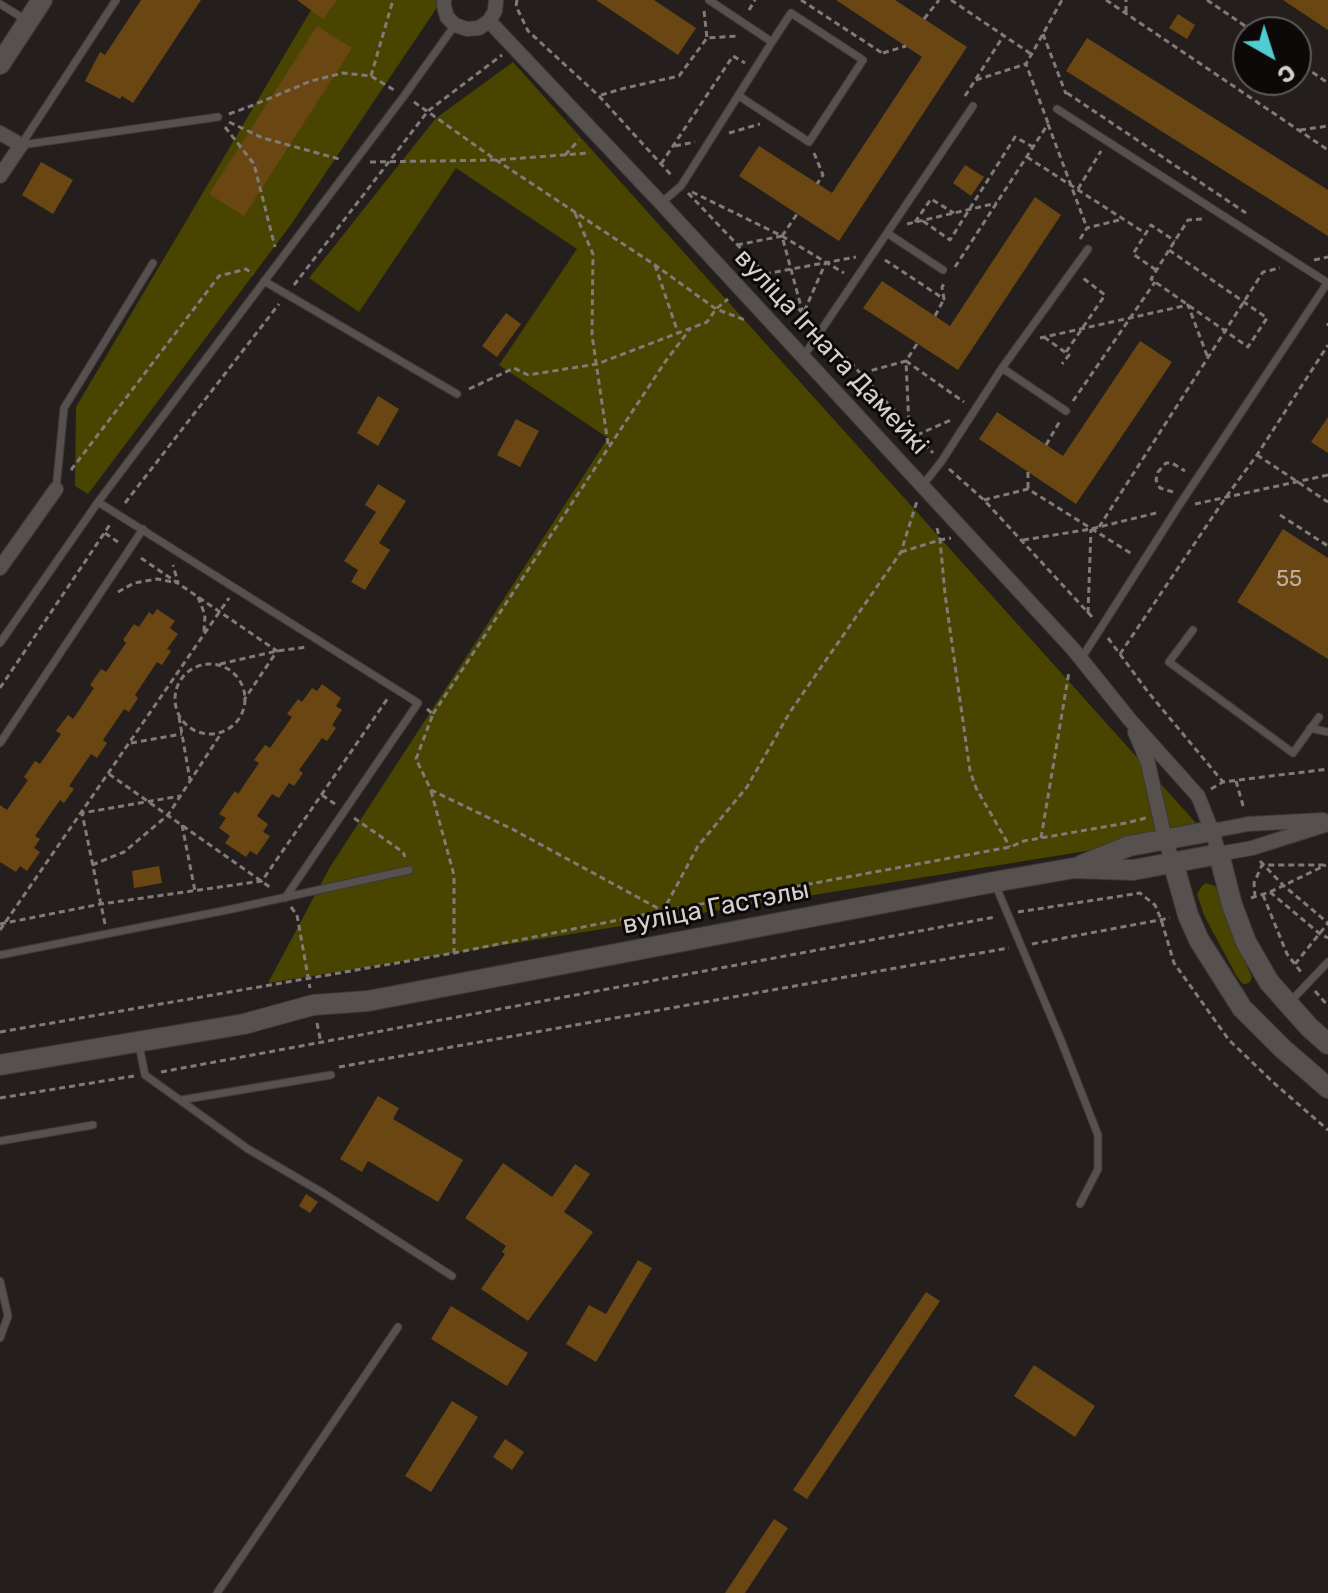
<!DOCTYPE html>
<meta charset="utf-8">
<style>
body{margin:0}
#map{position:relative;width:1328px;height:1593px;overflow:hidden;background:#241f1d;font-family:Rubik,sans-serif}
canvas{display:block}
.north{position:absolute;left:1232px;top:16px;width:80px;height:80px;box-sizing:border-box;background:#0c0908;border:2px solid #5c5958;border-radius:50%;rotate:141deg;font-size:22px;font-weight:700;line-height:32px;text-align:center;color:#d4d0cf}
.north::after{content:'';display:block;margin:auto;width:28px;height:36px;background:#51ccd3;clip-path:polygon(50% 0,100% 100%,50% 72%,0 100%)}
</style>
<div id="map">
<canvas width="1328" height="1593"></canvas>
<div class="north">С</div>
</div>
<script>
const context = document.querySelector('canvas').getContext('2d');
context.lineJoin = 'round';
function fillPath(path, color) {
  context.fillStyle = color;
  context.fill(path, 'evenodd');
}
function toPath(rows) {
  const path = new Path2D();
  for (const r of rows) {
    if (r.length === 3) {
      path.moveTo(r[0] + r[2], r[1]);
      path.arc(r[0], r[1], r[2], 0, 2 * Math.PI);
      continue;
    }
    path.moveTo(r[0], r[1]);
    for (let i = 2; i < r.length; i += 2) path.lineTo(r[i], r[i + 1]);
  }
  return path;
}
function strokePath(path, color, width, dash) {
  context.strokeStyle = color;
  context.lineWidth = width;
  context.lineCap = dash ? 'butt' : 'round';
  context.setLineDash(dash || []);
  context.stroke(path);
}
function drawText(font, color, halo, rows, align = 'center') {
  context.font = font + ' Rubik,sans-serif';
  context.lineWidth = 6;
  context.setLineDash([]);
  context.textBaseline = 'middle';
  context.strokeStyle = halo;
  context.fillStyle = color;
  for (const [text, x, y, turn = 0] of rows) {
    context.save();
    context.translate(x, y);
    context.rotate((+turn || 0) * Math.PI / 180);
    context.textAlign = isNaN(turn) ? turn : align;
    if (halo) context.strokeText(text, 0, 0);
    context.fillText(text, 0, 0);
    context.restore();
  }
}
fillPath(toPath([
 [317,0,442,0,290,226,88,494,75,486,76,407],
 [513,62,1204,832,268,983,330,867,608,438,499,365,577,249,456,168,359,312,309,278,436,118],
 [1206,883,1215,886,1217,890,1226,919,1252,977,1250,982,1246,984,1243,984,1237,977,1204,915,1197,894,1202,886]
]), '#494400');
fillPath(toPath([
 [141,0,201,0,133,103,122,96,120,99,85,81,100,52,105,55],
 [297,0,337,0,323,19],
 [596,0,654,0,696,28,678,55],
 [836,0,895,0,967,47,839,241,739,176,759,146,832,193,922,57],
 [1283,0,1328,0,1328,30],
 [1178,14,1195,25,1187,39,1169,28],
 [317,26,352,48,244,216,209,194],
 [1087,38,1328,190,1328,236,1066,71],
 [41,162,73,180,53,214,22,195],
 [965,165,984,177,971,196,953,183],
 [1035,197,1061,215,958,370,863,308,882,281,950,326],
 [506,313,521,324,497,357,482,346],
 [1140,341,1172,362,1076,504,979,439,997,412,1063,456],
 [378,396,399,409,378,446,357,433],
 [1328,417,1328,453,1311,442],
 [516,419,539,431,520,467,497,455],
 [378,484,406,501,379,543,390,550,365,590,351,582,358,570,344,561,376,512,365,505],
 [1283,529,1328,558,1328,659,1237,602],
 [157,609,175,621,170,628,178,634,167,649,171,651,162,665,157,662,135,695,138,698,129,712,124,709,103,740,107,743,97,758,91,754,69,786,74,789,64,803,60,800,35,836,40,839,34,848,40,852,27,871,20,866,16,872,0,862,0,805,7,810,28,780,24,777,35,761,40,764,61,734,56,731,68,715,73,719,94,688,90,685,101,669,106,672,126,643,123,640,134,624,139,627,149,612,153,615],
 [322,684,341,698,336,706,342,710,332,725,336,728,327,741,322,738,299,770,303,773,294,786,289,783,279,798,272,794,257,816,268,824,263,832,270,836,257,855,250,851,246,857,225,843,230,836,219,828,226,818,219,814,235,791,238,794,259,763,254,760,265,745,270,748,292,717,287,714,298,699,302,702,312,688,317,691],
 [159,866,162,883,134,888,132,871],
 [378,1096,399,1108,393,1119,463,1160,438,1202,368,1161,362,1172,340,1159],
 [503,1163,552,1197,575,1164,590,1174,564,1212,593,1232,528,1321,481,1289,505,1254,502,1252,506,1246,465,1218],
 [306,1194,318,1202,310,1213,299,1206],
 [638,1260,652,1268,596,1362,566,1344,589,1305,606,1314],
 [926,1292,940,1301,807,1499,793,1490],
 [451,1306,528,1353,507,1386,431,1339],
 [1034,1365,1095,1406,1075,1437,1014,1396],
 [452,1401,478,1417,431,1492,405,1476],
 [505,1439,524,1452,512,1470,493,1457],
 [774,1519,788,1528,745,1593,725,1593]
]), '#6a4712');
const lane = toPath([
 [0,4,26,20],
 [739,96,809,142,863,60,791,13,772,42],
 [1057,109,1328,283],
 [21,145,218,117],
 [21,145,116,0],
 [661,203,681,186,772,42,709,0],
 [887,233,943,270],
 [264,281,457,394],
 [803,357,973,106],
 [1002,368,1066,411],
 [922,486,941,462,1002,368,1088,249],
 [56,489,64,408,153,263],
 [98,502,418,703,285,898],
 [1193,630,1169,662,1293,753,1319,717],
 [0,643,98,502,404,96,455,25],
 [1081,659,1178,507,1328,282],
 [1310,728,1328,732],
 [0,743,143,529],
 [995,884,1060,1038,1098,1135,1098,1169,1080,1204],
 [0,955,232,909,409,870],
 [1289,1003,1328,962],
 [139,1045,145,1075,248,1149,323,1193,452,1276],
 [181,1100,331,1075],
 [0,1141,93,1125],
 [0,1281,8,1316,0,1338],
 [217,1593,398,1327]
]);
const street = toPath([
 [444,0,444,6,447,17,455,25,467,29,479,28,489,21,495,11,496,0],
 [489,21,661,203,1073,649,1130,720,1198,796,1212,831,1219,854,1252,848,1328,824],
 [0,133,21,145,0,176],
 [0,568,56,489],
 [1135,732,1148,763,1165,840,1173,862],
 [1212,831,1248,824,1323,820]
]);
const secondary = toPath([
 [0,64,42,0],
 [1173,862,1188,915,1199,940,1242,1008,1282,1048,1328,1088],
 [1082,865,1129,846,1212,831],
 [0,1065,244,1024,313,1005,368,1001,994,882,1074,868,1133,870,1219,854,1232,905,1246,942,1269,982,1309,1027,1328,1044]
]);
strokePath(lane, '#3d3937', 9);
strokePath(street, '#3d3937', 16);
strokePath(secondary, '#3d3937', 22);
strokePath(toPath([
 [517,0,516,6,528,31,599,96,672,176],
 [801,0,882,53],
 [951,0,1031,54],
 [1106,0,1328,150],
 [1207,0,1254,32],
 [749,10,755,0],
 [704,11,707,38],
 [1126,12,1126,0],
 [924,19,939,0],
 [1043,34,1066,94],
 [883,53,906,46],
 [1296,61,1328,83],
 [371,76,393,0],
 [976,80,1026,64],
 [1067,93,1246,213],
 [601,95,625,88,679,76,707,38,739,36],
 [965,96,1004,35],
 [414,102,496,160,655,265,716,309,745,320],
 [229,114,251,106,311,81,343,73,371,76,394,90],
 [229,122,263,138,339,159],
 [1048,123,1026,64,1062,0],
 [1048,124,1087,228],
 [225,127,254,164,275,247],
 [1300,130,1328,126],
 [729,133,760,124],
 [675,146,695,142],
 [814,153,823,175,817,184],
 [565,155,579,140],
 [1027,157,1145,233],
 [370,162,496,160,590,153],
 [661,164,733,56,745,63],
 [1078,189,1101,151],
 [692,192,782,236,844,273],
 [688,193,813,324],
 [575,213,593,254,592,335,608,444],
 [923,221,950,240,1015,137,1033,147],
 [915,222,931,199,954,213],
 [907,224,997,203],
 [782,236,797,214],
 [1080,239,1087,228,1123,219],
 [737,245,782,236,803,314,826,262],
 [1169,250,1267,318,1248,347,1151,279,1169,250,1188,220,1203,219],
 [885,260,944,299,942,287,944,284],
 [1314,260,1328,257],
 [655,265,678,333],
 [955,267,1048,124],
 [1156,270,1133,254,1151,225,1175,241],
 [765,274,856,257],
 [294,285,428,111,502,55],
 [935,316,944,299],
 [1328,323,1328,326],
 [1044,337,1069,355,1062,364],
 [1040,338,1188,305,1208,358],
 [830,340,933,453],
 [917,344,906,361,964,402],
 [1066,352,1105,295,1083,278],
 [862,373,906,361,909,427],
 [469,389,514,368,528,375,597,364,707,322,716,309,728,299],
 [1073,401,1155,282],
 [917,435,953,419],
 [1046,445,1060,421],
 [1257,455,1328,502],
 [949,469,984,500,1094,619],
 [71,470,219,276,246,269,253,274],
 [1028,472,1028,489],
 [1173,492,1160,488,1156,480,1158,472,1166,463,1172,463,1185,471],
 [984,500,1028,489,1132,554],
 [125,503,279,304],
 [1195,504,1328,475],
 [1280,515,1328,546],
 [1099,527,1263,272,1280,268],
 [937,528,940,540,945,594,970,771,976,788,1010,847],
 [105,533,118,542],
 [1023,540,1091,529,1160,512],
 [901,552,940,540,951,538],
 [141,558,277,651,244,700],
 [118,592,134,583,157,579,178,583,173,565],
 [198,597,205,615,204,632],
 [1088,613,1091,529],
 [1108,638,1148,692,1223,782],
 [1120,654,1226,497,1257,455,1328,345],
 [220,664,277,651,307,647],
 [210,699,35],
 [0,688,111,523],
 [427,709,433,714,416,759,431,790,514,830,663,911,698,846,747,787,790,712,901,552,917,501],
 [433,714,665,362,690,329],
 [179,717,190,780],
 [131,743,182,734],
 [109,774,271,888],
 [1236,781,1244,809],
 [1211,789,1223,782,1328,769],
 [431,791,454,875,454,953],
 [322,795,335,804],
 [354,818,403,852,405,857],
 [182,825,195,891],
 [1041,838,1069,672],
 [1260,861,1283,885,1328,923],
 [92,865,124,852,168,815,222,732],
 [1270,892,1320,934,1328,938],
 [1263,895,1287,954,1301,972],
 [1255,897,1254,883,1262,865,1324,865],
 [1251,898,1270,892,1326,865],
 [291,907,297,915,310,988],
 [1018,912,1140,893,1155,905,1161,919,1174,963,1229,1040,1275,1084,1328,1130],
 [0,924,101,904,262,881,388,698],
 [105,924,82,813,180,796],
 [0,930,229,598],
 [1032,944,1170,918],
 [1295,964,1328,923],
 [1315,991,1328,1006],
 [317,1023,321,1043],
 [0,1032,454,953,663,911,1010,847,1024,841,1126,823,1146,818],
 [339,1067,1009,948],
 [161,1072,995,917],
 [0,1098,134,1076]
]), '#807b7a', 3, [6, 4]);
strokePath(lane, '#56504e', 7);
strokePath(street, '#56504e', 14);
strokePath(secondary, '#56504e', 20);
drawText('22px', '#baaea0', null, [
 ["55",1289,580]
]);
drawText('26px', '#d4d0cf', '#0c0908', [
 ["вуліца Ігната Дамейкі",831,352,47],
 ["вуліца Гастэлы",716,908,-11]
]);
</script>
